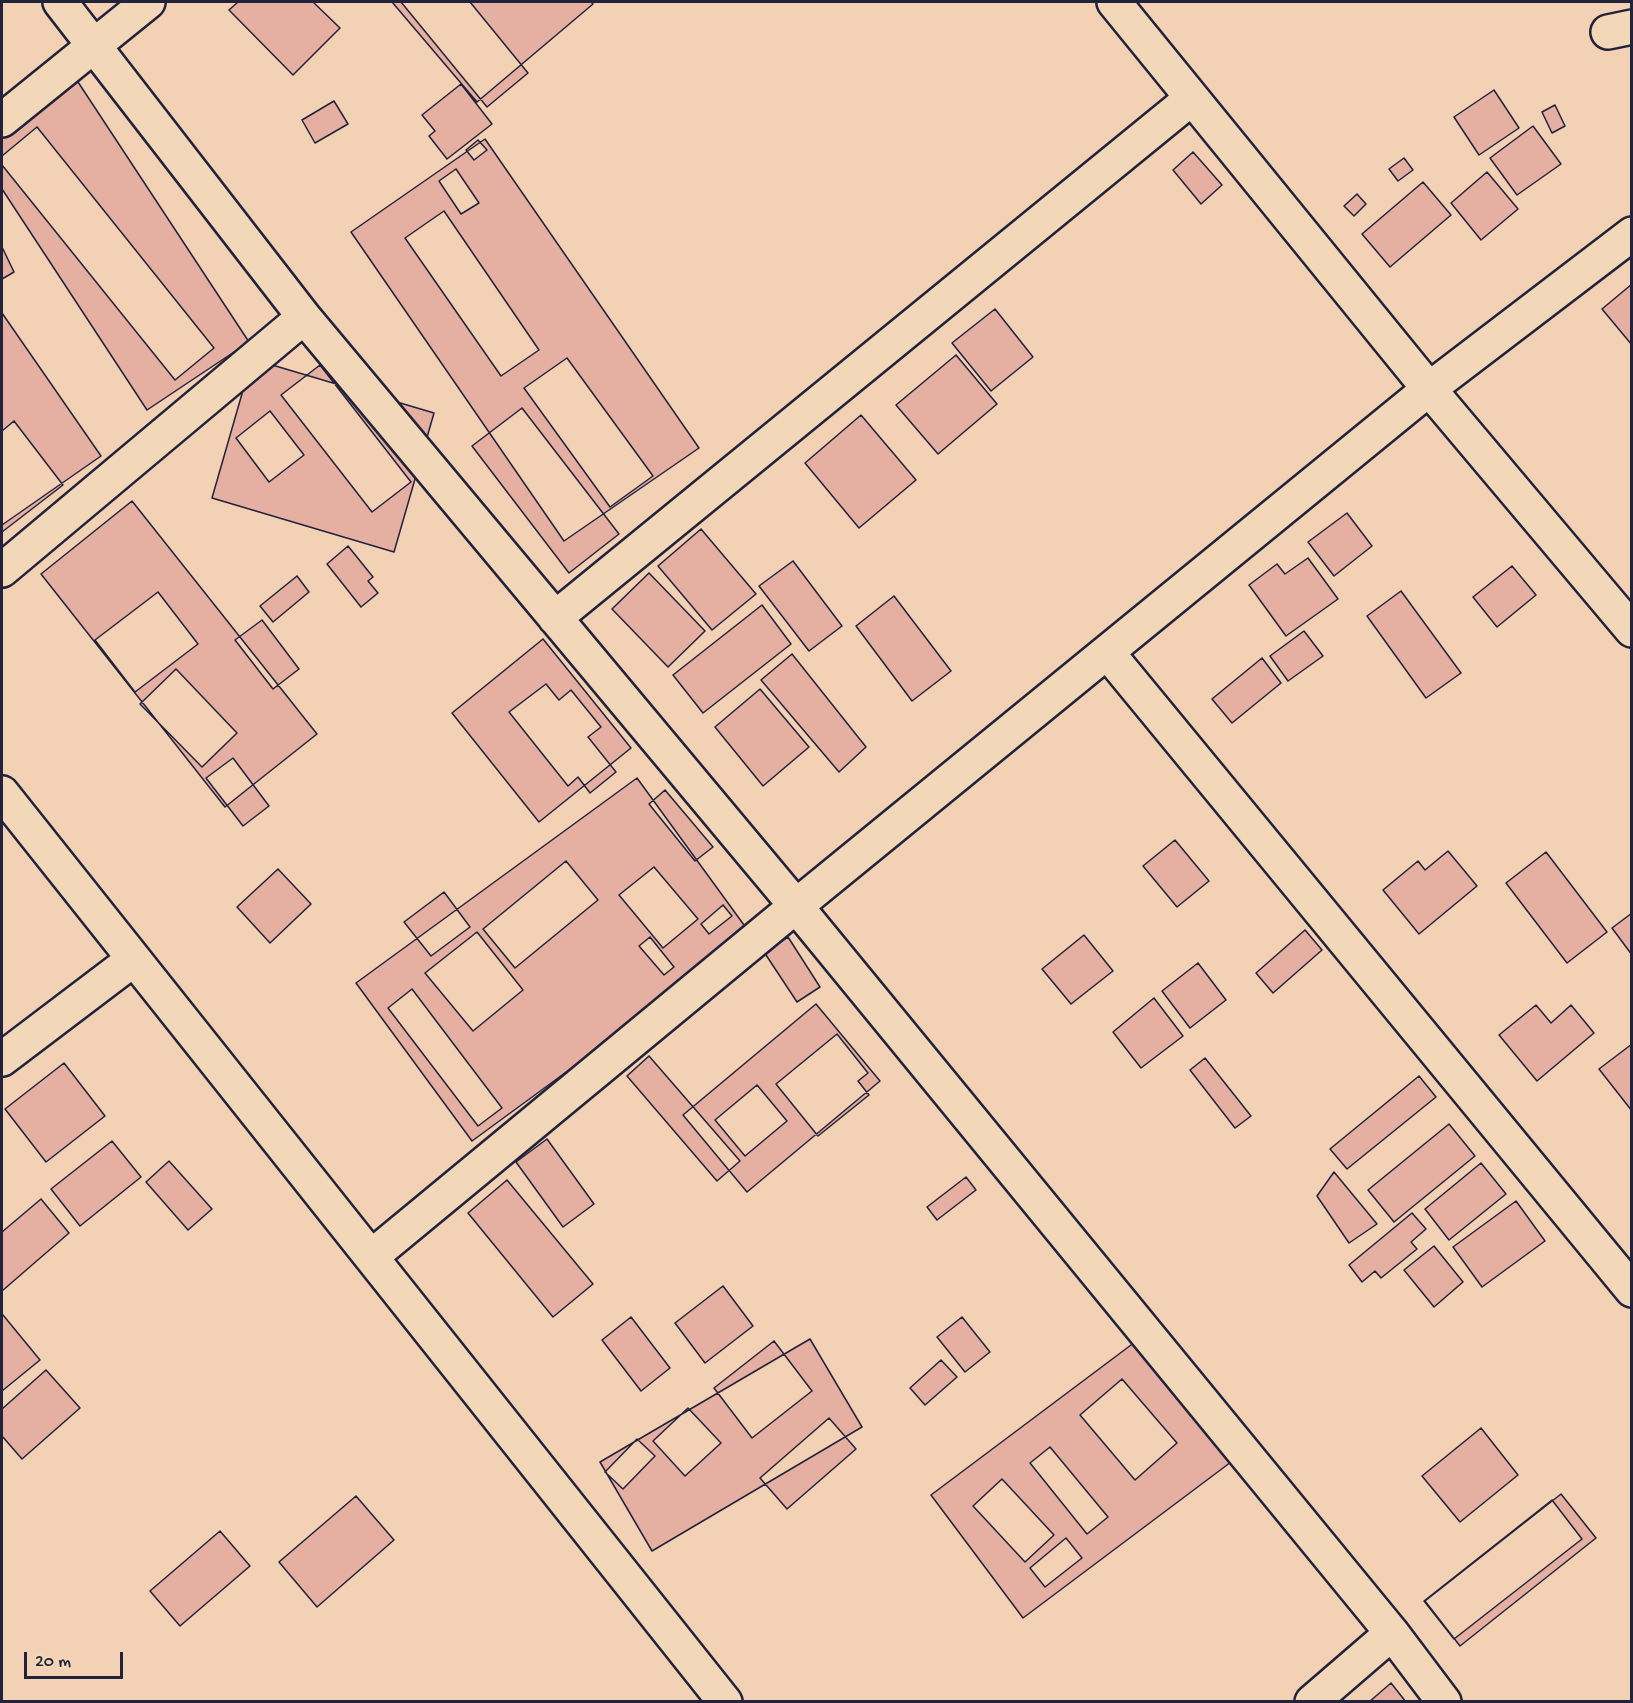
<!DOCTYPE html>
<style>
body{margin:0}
#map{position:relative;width:1633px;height:1703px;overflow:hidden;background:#f2d1b5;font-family:"Gochi Hand",sans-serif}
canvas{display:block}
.frame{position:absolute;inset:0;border:3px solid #22223b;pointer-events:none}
.scale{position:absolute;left:24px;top:1652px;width:99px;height:27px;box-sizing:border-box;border:3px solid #22223b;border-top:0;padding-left:8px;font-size:18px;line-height:21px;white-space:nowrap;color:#22223b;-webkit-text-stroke:4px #f2d7b9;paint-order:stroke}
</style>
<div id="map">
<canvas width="1633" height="1703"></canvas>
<div class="frame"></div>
<div class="scale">20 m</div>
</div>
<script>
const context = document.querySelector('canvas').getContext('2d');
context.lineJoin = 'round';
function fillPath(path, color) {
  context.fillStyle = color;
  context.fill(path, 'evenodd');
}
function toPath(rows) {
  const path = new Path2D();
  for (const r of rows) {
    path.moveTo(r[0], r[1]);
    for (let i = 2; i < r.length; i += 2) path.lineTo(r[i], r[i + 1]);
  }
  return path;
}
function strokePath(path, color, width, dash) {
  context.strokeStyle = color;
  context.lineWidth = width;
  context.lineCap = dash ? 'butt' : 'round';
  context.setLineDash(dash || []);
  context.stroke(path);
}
const building = toPath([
 [238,2,313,2,340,28,293,75,229,10,238,2],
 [392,2,591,2,593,4,477,102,392,2],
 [401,2,470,2,528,73,487,107,401,2],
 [78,82,249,342,147,410,2,189,2,133,78,82],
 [461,84,492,124,447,159,429,136,435,131,422,115,461,84],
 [1494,90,1519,128,1479,155,1454,117,1494,90],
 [334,101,348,124,315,143,302,120,334,101],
 [1555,105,1565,126,1552,133,1542,112,1555,105],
 [1533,126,1561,164,1517,195,1490,158,1533,126],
 [37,127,214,348,175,380,2,165,2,156,37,127],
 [485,139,699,448,564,541,351,232,485,139],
 [478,140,487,150,474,160,466,150,478,140],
 [1193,152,1222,185,1201,204,1173,170,1193,152],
 [1404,158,1413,170,1398,181,1389,169,1404,158],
 [456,169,479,203,461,214,439,181,456,169],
 [1487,172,1518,209,1481,240,1451,203,1487,172],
 [1423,182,1451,215,1390,267,1362,234,1423,182],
 [1357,194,1366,204,1354,216,1344,206,1357,194],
 [444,211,539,350,501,376,405,238,444,211],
 [2,247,14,272,2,279,2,247],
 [1632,284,1632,345,1602,309,1632,284],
 [995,309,1033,357,991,391,952,343,995,309],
 [2,313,101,456,2,525,2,313],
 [956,355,997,404,938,454,896,405,956,355],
 [567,358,653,476,610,507,524,388,567,358],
 [252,359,434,413,394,552,212,498,252,359],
 [320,365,411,482,372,512,281,395,320,365],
 [522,408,619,534,569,573,472,446,522,408],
 [270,411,304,455,269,482,236,438,270,411],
 [861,415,916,480,859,528,805,463,861,415],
 [14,421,63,485,2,532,2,431,14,421],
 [132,501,317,734,225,807,41,574,132,501],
 [1347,513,1372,546,1334,576,1308,542,1347,513],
 [701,529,756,594,712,630,658,566,701,529],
 [348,546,373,577,368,581,378,593,361,607,327,564,348,546],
 [1308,558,1338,599,1286,636,1249,585,1277,564,1285,574,1308,558],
 [793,561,842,626,809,651,759,586,793,561],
 [1512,566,1536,595,1497,627,1473,597,1512,566],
 [649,573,705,631,668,667,612,609,649,573],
 [297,576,309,592,273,622,260,606,297,576],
 [1401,591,1461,673,1426,698,1367,616,1401,591],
 [158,592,198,644,135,692,95,640,158,592],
 [894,596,951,671,912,701,856,626,894,596],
 [762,605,791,644,703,713,673,675,762,605],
 [262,620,299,669,273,689,235,640,262,620],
 [1304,631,1323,656,1288,681,1270,656,1304,631],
 [543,639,631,748,539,822,452,713,543,639],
 [792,654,866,747,839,772,761,680,792,654],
 [1262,658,1281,683,1232,723,1212,699,1262,658],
 [176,669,237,733,202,767,140,704,176,669],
 [546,684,559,700,571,690,601,727,588,737,616,772,590,793,578,777,568,786,509,712,546,684],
 [760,689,809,747,763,786,715,727,760,689],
 [233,758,269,806,243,826,206,778,233,758],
 [637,778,752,936,472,1141,356,983,637,778],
 [665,790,713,847,695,861,649,804,665,790],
 [1175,840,1209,881,1177,907,1143,866,1175,840],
 [1448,851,1477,886,1419,934,1383,890,1418,861,1425,870,1448,851],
 [1546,852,1607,932,1567,963,1506,883,1546,852],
 [566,861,598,900,515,968,483,929,566,861],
 [654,867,698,919,663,948,619,895,654,867],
 [278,869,311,904,270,943,237,907,278,869],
 [444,892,470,927,431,956,404,922,444,892],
 [723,905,732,916,709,934,701,924,723,905],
 [1632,913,1632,955,1612,928,1632,913],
 [1305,930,1322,950,1273,993,1256,973,1305,930],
 [477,932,523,990,473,1031,425,973,477,932],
 [1084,935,1113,971,1071,1004,1042,969,1084,935],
 [650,937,674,967,664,975,639,946,650,937],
 [788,937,820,987,797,1002,764,952,788,937],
 [1198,963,1226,1000,1190,1028,1162,991,1198,963],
 [412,989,502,1108,478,1126,388,1008,412,989],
 [1154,998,1183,1036,1141,1068,1113,1032,1154,998],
 [816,1004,880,1081,747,1192,683,1115,816,1004],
 [1536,1005,1551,1023,1571,1005,1594,1033,1537,1081,1499,1035,1536,1005],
 [837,1034,868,1073,858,1081,869,1095,818,1136,776,1084,837,1034],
 [1632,1044,1632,1111,1599,1069,1632,1044],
 [649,1056,740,1161,717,1181,627,1076,649,1056],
 [1205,1058,1251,1116,1235,1128,1190,1070,1205,1058],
 [64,1063,105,1116,46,1162,5,1109,64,1063],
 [1419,1076,1436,1097,1347,1169,1330,1149,1419,1076],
 [757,1085,787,1121,745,1156,715,1120,757,1085],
 [1449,1124,1475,1156,1394,1222,1368,1190,1449,1124],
 [547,1139,594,1204,563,1227,516,1162,547,1139],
 [112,1141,141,1177,80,1226,51,1189,112,1141],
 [169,1161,212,1209,188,1230,146,1182,169,1161],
 [1481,1163,1506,1194,1449,1240,1425,1209,1481,1163],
 [1334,1172,1377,1224,1349,1243,1317,1196,1334,1172],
 [966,1177,976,1190,937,1220,927,1207,966,1177],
 [507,1180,593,1284,553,1317,468,1213,507,1180],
 [41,1199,69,1233,2,1291,2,1232,41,1199],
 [1516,1201,1545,1241,1482,1287,1453,1247,1516,1201],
 [1412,1213,1426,1229,1411,1242,1417,1249,1381,1278,1375,1271,1362,1282,1349,1265,1412,1213],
 [1434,1246,1463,1282,1434,1307,1404,1270,1434,1246],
 [723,1286,753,1326,705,1363,675,1323,723,1286],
 [3,1315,40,1360,2,1391,2,1316,3,1315],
 [631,1317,670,1368,641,1391,602,1340,631,1317],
 [962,1317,990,1352,965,1372,937,1337,962,1317],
 [1143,1336,1235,1459,1023,1618,931,1495,1143,1336],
 [810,1339,862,1427,652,1551,600,1462,810,1339],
 [774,1341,812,1391,752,1438,714,1388,774,1341],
 [941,1360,957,1377,925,1405,910,1388,941,1360],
 [46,1370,80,1408,22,1459,2,1436,2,1409,46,1370],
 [1122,1379,1177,1443,1135,1480,1080,1415,1122,1379],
 [688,1408,721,1443,685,1476,653,1441,688,1408],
 [829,1418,856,1449,787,1509,760,1478,829,1418],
 [1481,1428,1518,1475,1460,1522,1422,1476,1481,1428],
 [637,1439,655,1456,623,1489,605,1472,637,1439],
 [1050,1447,1108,1517,1087,1534,1030,1463,1050,1447],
 [1002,1479,1054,1535,1025,1562,973,1506,1002,1479],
 [1561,1494,1596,1538,1460,1646,1425,1601,1561,1494],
 [356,1496,394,1540,317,1607,279,1562,356,1496],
 [1552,1500,1582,1539,1454,1639,1424,1601,1552,1500],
 [220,1531,250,1566,180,1626,150,1591,220,1531],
 [1066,1538,1082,1558,1045,1587,1030,1568,1066,1538],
 [1391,1683,1406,1702,1369,1702,1391,1683]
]);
fillPath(building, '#e5afa1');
strokePath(building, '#22223b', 1.5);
const minor = toPath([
 [60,2,304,317,796,906,1392,1633,1444,1702],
 [1114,2,1429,389,1632,630],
 [1608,32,1632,27],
 [2,120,148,2],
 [2,570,304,317],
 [555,618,1192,98],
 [1107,652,1632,1290],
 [2,793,725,1702],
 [2,1059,134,959],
 [371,1257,796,906,1429,389,1632,234],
 [1312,1702,1392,1633]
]);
strokePath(minor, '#22223b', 38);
strokePath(minor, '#f2d7b9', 33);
</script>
